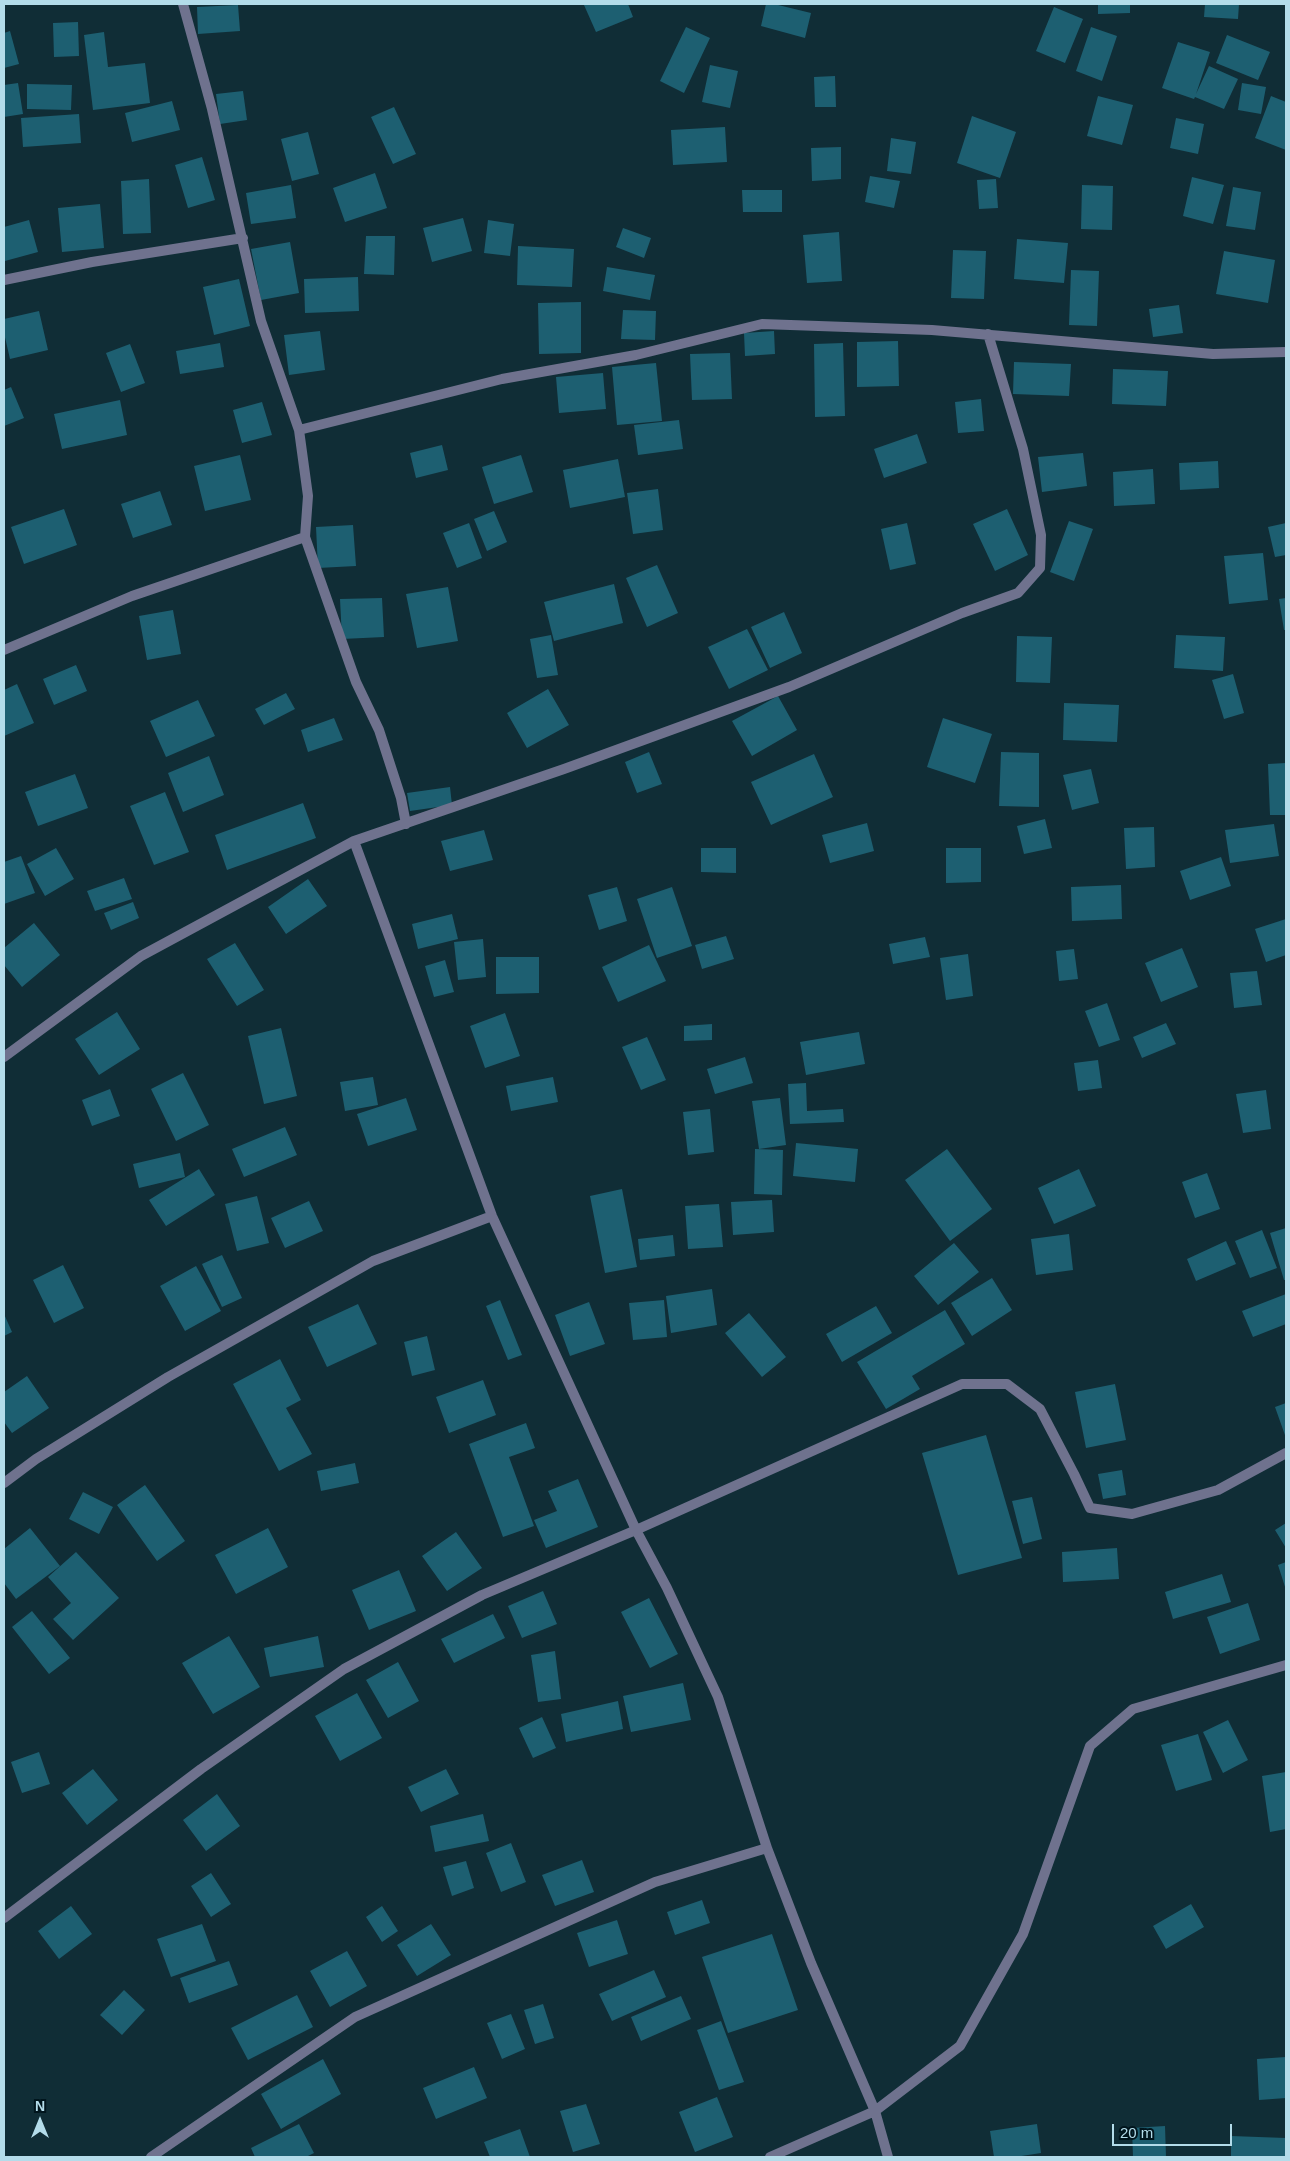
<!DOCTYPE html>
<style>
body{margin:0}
#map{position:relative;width:1290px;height:2161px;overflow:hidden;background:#102d36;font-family:Helvetica,sans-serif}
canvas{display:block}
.frame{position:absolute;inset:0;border:5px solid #b3dcea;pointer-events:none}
.north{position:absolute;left:15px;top:2096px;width:50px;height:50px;-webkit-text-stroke:4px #00151d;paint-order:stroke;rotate:0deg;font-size:14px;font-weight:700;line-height:20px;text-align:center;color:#b3dcea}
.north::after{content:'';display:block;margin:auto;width:18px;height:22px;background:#b3dcea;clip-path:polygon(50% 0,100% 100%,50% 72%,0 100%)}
.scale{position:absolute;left:1112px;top:2124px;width:120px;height:22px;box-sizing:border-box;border:2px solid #b3dcea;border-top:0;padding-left:6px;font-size:15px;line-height:18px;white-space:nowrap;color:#b3dcea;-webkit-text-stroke:4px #00151d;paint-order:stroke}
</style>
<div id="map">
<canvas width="1290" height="2161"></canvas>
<div class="frame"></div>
<div class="north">N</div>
<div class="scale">20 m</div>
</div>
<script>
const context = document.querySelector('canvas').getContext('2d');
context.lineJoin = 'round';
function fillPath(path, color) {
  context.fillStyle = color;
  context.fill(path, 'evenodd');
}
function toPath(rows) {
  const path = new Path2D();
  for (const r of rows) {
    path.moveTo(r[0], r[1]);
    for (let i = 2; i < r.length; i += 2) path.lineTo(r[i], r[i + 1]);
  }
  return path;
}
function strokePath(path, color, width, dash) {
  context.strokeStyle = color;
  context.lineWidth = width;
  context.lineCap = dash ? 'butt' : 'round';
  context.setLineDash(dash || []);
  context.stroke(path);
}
fillPath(toPath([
 [588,4,628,4,633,17,596,32,584,5],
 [766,4,774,4,811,13,805,38,761,26],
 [1098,4,1130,4,1130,13,1098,14],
 [1205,4,1239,4,1238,19,1204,17],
 [238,5,240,31,198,34,197,7],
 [1054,7,1083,19,1065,63,1036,51],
 [78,22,79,56,54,57,53,23],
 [686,27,710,38,684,93,660,81],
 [1091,27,1117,36,1102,81,1076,71],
 [10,31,19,64,4,68,4,33],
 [104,32,108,67,145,63,150,103,93,110,84,35],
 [1227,35,1270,52,1258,80,1216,63],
 [1178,42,1210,52,1196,94,1209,66,1238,79,1224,109,1195,97,1194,99,1162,88],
 [710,65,738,71,730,108,702,102],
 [835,76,836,107,815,107,814,77],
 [18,83,23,114,4,117,4,85],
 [1242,83,1266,87,1261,114,1238,110],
 [27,84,72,85,71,110,27,109],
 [243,91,247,120,220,124,216,94],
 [1098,96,1133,105,1122,145,1087,136],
 [1271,96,1286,102,1286,150,1255,138],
 [172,101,180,130,132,142,125,113],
 [394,107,416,154,393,164,371,117],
 [79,114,81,143,23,147,21,118],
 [972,116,1016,132,1000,178,957,163],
 [1176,118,1204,124,1198,154,1170,148],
 [725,127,727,162,673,165,671,130],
 [308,132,319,174,292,181,281,139],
 [891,138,916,142,911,174,887,171],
 [841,147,841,179,812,181,811,148],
 [202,157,215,200,188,208,175,165],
 [375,173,387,208,345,222,333,188],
 [870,176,900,181,894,208,865,202],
 [1192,177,1224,185,1213,224,1183,216],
 [149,179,151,233,123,234,121,181],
 [996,179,998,208,979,209,977,180],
 [291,185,296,218,251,224,246,193],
 [1082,185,1113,186,1112,230,1081,229],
 [1233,187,1261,192,1255,230,1226,226],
 [742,190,782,190,782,212,743,212],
 [100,204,104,248,62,252,58,208],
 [463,218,472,251,432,262,423,228],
 [29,220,38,252,5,261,4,227],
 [488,220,514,224,510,256,484,253],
 [623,228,651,238,644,258,616,247],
 [839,232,842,281,807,283,803,235],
 [366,236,395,236,394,275,364,274],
 [1017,239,1068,243,1064,283,1014,279],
 [290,242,299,293,261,300,251,249],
 [518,246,574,249,572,287,517,285],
 [953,250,986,251,984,299,951,298],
 [1224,251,1275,260,1268,303,1216,294],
 [607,267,655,275,650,300,603,291],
 [1071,270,1099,271,1097,326,1069,325],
 [358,277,359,311,305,313,304,279],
 [239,279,250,326,214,335,203,287],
 [581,302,581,353,539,354,538,303],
 [1179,305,1183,333,1153,337,1149,309],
 [623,310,656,311,655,340,621,339],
 [39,311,48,350,10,359,4,333,4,319],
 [320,331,325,370,289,375,284,335],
 [774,331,775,354,745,356,744,333],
 [898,341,899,386,857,387,857,342],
 [220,343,224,367,180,374,176,351],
 [843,343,845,416,815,417,814,344],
 [130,344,145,383,121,392,106,353],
 [730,353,732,399,692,400,690,354],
 [1014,362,1071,364,1069,396,1013,394],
 [656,363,662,421,617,425,612,367],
 [1113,369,1168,371,1166,406,1112,404],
 [603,373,606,409,559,413,556,377],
 [11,387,24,418,4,426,4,390],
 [981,399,984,431,958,433,955,402],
 [120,400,127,435,62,449,54,414],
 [262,402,272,435,242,443,233,410],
 [679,420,683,449,638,455,634,425],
 [917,434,927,463,884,478,874,449],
 [442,445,448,470,416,478,410,453],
 [1083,453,1087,486,1042,492,1038,457],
 [240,455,251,500,205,511,194,466],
 [521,455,533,492,494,504,482,467],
 [618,459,625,497,570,508,563,470],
 [1218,461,1219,488,1180,490,1179,463],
 [1153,469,1155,504,1114,506,1113,472],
 [658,489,663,530,633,534,627,493],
 [160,491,172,525,133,538,121,504],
 [64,509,77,545,24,564,11,527],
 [1007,509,1028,555,995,571,973,524],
 [494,511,507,542,487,551,474,519],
 [1069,521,1093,529,1074,581,1050,572],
 [469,523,482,558,457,568,443,533],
 [907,523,916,564,890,570,881,529],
 [1286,523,1286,555,1275,557,1268,527],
 [353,525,356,566,318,568,316,527],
 [1263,553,1268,600,1229,604,1224,556],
 [657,565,678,613,647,627,626,578],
 [614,584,623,623,554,641,544,602],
 [448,587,458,641,417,648,406,594],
 [382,598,384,637,342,639,340,599],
 [1286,598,1286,630,1284,630,1279,599],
 [173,610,181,654,147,660,139,616],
 [784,612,802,653,770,668,751,627],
 [747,629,768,670,729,689,708,647],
 [551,635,558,675,537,678,530,639],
 [1176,635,1225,637,1223,671,1174,668],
 [1017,636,1052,637,1050,683,1016,682],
 [76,665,87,691,54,705,43,679],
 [1233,674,1244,713,1224,719,1212,680],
 [17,684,34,723,4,736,4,690],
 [548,689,569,725,527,748,507,713],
 [286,693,295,709,264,725,255,709],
 [778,696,797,730,752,756,732,721],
 [198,700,215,736,166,757,150,721],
 [1064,703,1119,705,1117,742,1063,740],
 [334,718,343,740,308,752,301,730],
 [943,718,992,734,975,783,927,767],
 [649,752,662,784,637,793,625,762],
 [1001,752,1039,753,1039,807,999,806],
 [814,754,833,797,771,825,751,782],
 [209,756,224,795,183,812,168,773],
 [1286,763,1286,815,1270,815,1268,764],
 [1091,769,1099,803,1072,810,1063,775],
 [75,774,88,808,38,826,25,792],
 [450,787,452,805,410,811,407,793],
 [165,792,189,852,154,865,130,806],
 [303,803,316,838,227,870,215,835],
 [1045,819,1052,848,1024,854,1017,826],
 [867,823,874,851,830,863,822,835],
 [1274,824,1279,856,1230,863,1225,830],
 [1154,827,1155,867,1126,869,1124,828],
 [484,830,493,860,450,871,441,841],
 [56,848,74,879,45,896,27,864],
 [701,848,736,848,736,873,701,872],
 [946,848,981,848,981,882,946,883],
 [21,856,35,893,4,904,4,862],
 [1221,857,1231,886,1190,900,1180,871],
 [124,878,132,899,95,911,87,891],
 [308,879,327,906,286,934,268,907],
 [1121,885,1122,919,1072,921,1071,887],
 [617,887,627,921,599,930,588,895],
 [672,887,692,946,657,958,637,899],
 [133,902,139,918,111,930,104,913],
 [452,914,458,939,418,949,412,924],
 [1286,919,1286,955,1266,962,1255,929],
 [34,923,60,955,22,987,4,965,4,948],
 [726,936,734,959,702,969,695,945],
 [925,937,930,957,893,964,889,944],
 [483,939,486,977,458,980,454,942],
 [235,943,264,990,237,1006,207,959],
 [649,945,666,981,618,1002,602,967],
 [1182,948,1198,987,1161,1002,1145,963],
 [1074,949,1078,979,1059,981,1056,951],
 [968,954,973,996,946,1000,940,958],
 [496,957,539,957,539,993,496,994],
 [445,960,454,992,434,997,425,966],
 [1257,971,1262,1005,1234,1008,1230,973],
 [1107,1003,1120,1040,1099,1047,1085,1011],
 [117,1012,140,1049,99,1075,75,1039],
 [505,1013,520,1056,485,1068,470,1026],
 [1166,1023,1176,1044,1142,1058,1133,1037],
 [712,1024,712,1040,684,1041,684,1026],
 [281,1028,297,1096,264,1104,248,1036],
 [859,1032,865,1064,806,1075,800,1042],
 [647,1037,666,1080,641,1090,622,1047],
 [745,1057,753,1083,715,1094,707,1069],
 [1098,1060,1102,1088,1078,1091,1074,1063],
 [183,1073,209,1125,176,1141,151,1089],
 [373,1077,378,1105,345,1111,340,1082],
 [553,1077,558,1102,511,1111,506,1086],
 [806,1083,807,1111,843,1109,844,1122,790,1124,788,1084],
 [110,1089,120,1116,92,1126,82,1100],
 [1266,1090,1271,1129,1243,1133,1236,1094],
 [406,1098,417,1130,368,1146,357,1114],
 [780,1098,786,1145,759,1149,752,1101],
 [710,1109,714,1152,688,1155,683,1112],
 [285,1127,297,1155,244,1177,232,1149],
 [796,1143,858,1149,855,1182,793,1176],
 [755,1149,783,1150,782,1195,754,1194],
 [947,1149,992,1209,950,1241,905,1180],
 [180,1153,185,1177,139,1188,133,1164],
 [199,1169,215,1195,166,1226,149,1200],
 [1079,1169,1096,1206,1054,1224,1038,1188],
 [1207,1173,1220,1209,1195,1218,1182,1182],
 [622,1189,637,1267,605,1273,590,1196],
 [257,1196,269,1243,237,1251,225,1204],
 [772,1200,774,1232,733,1235,731,1202],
 [309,1201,323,1231,285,1248,271,1218],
 [719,1204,723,1247,688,1249,685,1206],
 [1286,1228,1286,1280,1284,1280,1270,1233],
 [1262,1230,1277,1268,1250,1278,1235,1241],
 [1069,1234,1073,1270,1036,1275,1031,1239],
 [673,1235,675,1256,640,1260,638,1239],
 [1226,1241,1236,1264,1196,1281,1187,1259],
 [954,1243,979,1272,938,1305,914,1276],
 [222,1255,242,1298,222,1307,202,1264],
 [63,1265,84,1308,54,1323,33,1280],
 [196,1266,221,1311,185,1331,160,1286],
 [992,1278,1012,1310,972,1336,951,1303],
 [712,1289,717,1325,671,1333,666,1296],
 [1286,1294,1286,1324,1253,1337,1242,1311],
 [500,1300,522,1355,508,1360,486,1306],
 [664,1300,667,1337,633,1340,629,1303],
 [589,1302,605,1344,570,1356,555,1315],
 [358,1304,377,1344,327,1367,308,1327],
 [876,1306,892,1333,842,1362,826,1334],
 [945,1310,965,1344,912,1376,920,1389,886,1409,857,1362],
 [749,1313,786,1357,762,1377,725,1333],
 [4,1314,12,1332,4,1336],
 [427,1336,435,1370,412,1376,404,1342],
 [280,1359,301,1400,286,1408,312,1454,279,1471,233,1384],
 [27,1376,49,1408,12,1433,4,1422,4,1392],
 [483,1380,496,1415,449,1433,436,1397],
 [1115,1384,1126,1440,1086,1448,1075,1392],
 [1286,1403,1286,1438,1275,1407],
 [526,1423,535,1448,509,1457,534,1526,503,1537,469,1444],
 [986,1435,1022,1558,958,1575,922,1453],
 [355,1463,359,1483,321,1491,317,1471],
 [1122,1470,1126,1495,1103,1499,1098,1474],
 [578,1479,598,1527,546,1548,534,1520,557,1511,548,1491],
 [145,1485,185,1541,157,1561,117,1505],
 [83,1492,113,1507,99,1534,69,1519],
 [1032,1497,1042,1539,1023,1544,1012,1501],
 [1286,1523,1286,1548,1275,1530],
 [30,1528,60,1566,16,1599,4,1583,4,1549],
 [268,1528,288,1567,236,1594,215,1555],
 [456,1532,482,1568,447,1591,422,1556],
 [1117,1548,1119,1579,1063,1582,1062,1552],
 [76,1552,119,1598,73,1640,53,1619,71,1603,48,1577],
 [1286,1562,1286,1590,1278,1565],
 [399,1570,416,1611,369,1630,352,1590],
 [1222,1574,1231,1602,1173,1619,1165,1592],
 [543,1591,557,1624,522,1638,508,1606],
 [649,1598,678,1654,650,1668,621,1612],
 [1248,1603,1260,1640,1220,1654,1207,1617],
 [32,1611,70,1658,49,1674,12,1627],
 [493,1614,505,1638,454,1663,441,1639],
 [229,1636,260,1687,213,1714,182,1663],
 [318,1636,324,1667,270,1677,264,1648],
 [555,1651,561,1699,538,1702,531,1655],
 [398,1662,419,1701,388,1718,366,1680],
 [683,1683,691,1720,631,1732,623,1696],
 [357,1693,382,1738,340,1761,315,1716],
 [618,1701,623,1729,566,1742,561,1714],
 [542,1717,556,1748,533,1758,519,1728],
 [1228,1720,1248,1760,1223,1773,1203,1732],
 [1198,1734,1212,1780,1176,1791,1161,1745],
 [39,1752,50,1784,22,1793,11,1762],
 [93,1769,118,1800,87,1825,62,1793],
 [446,1769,459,1794,421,1812,408,1787],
 [1286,1772,1286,1829,1270,1832,1262,1776],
 [217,1794,240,1826,206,1851,183,1820],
 [483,1814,489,1841,435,1852,430,1826],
 [511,1843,526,1882,501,1892,486,1853],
 [582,1860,594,1892,555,1906,542,1875],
 [466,1861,474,1888,452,1896,443,1867],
 [211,1873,231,1904,211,1917,191,1886],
 [702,1900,710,1923,675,1935,667,1912],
 [1191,1904,1204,1927,1166,1949,1153,1926],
 [71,1906,92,1934,59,1959,38,1931],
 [382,1906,398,1931,382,1942,366,1917],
 [617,1920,628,1954,589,1967,577,1933],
 [202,1924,216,1961,171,1977,157,1939],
 [431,1924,451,1955,417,1976,397,1945],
 [772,1934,798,2010,728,2033,702,1957],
 [347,1951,367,1986,330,2007,310,1971],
 [229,1961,238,1985,189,2003,180,1978],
 [654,1970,666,1997,612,2021,599,1994],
 [124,1990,145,2010,122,2035,100,2015],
 [297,1995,313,2027,248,2060,231,2028],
 [681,1996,691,2019,641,2041,631,2017],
 [543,2004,554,2038,535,2044,524,2010],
 [511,2014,525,2049,502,2059,487,2023],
 [721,2021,744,2082,719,2090,697,2030],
 [1286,2057,1286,2098,1259,2100,1257,2059],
 [323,2059,341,2094,281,2129,261,2094],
 [474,2067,487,2098,436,2119,423,2088],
 [717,2097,733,2137,695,2152,679,2112],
 [586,2104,600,2144,573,2152,560,2111],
 [299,2124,314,2153,306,2157,255,2157,251,2148],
 [1037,2124,1041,2153,1015,2157,994,2157,990,2131],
 [1165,2126,1166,2157,1133,2157,1132,2128],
 [520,2129,530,2157,490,2157,484,2142],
 [1231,2136,1286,2138,1286,2157,1231,2157]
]), '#1d5f71');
strokePath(toPath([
 [183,4,212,109,261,321,299,430,308,496,305,537,356,682,379,730,401,798,406,824],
 [4,280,92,262,243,238],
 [299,430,502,379,636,355,762,324,932,330,1213,354,1286,352],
 [4,650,132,596,305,537],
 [354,841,492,1216,636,1530,667,1588,718,1697,767,1848,811,1963,875,2111,888,2157],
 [4,1057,141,956,354,841,564,769,789,687,962,613,1018,593,1040,568,1041,535,1023,449,988,334],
 [4,1483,36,1459,168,1377,373,1261,492,1216],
 [4,1918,201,1769,344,1669,482,1595,636,1530,962,1384,1007,1384,1040,1409,1074,1474,1090,1508,1132,1514,1218,1490,1286,1453],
 [151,2157,355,2017,655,1882,767,1848],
 [770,2157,875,2111,960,2046,1023,1934,1090,1746,1133,1709,1286,1665]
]), '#6f728e', 10);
</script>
